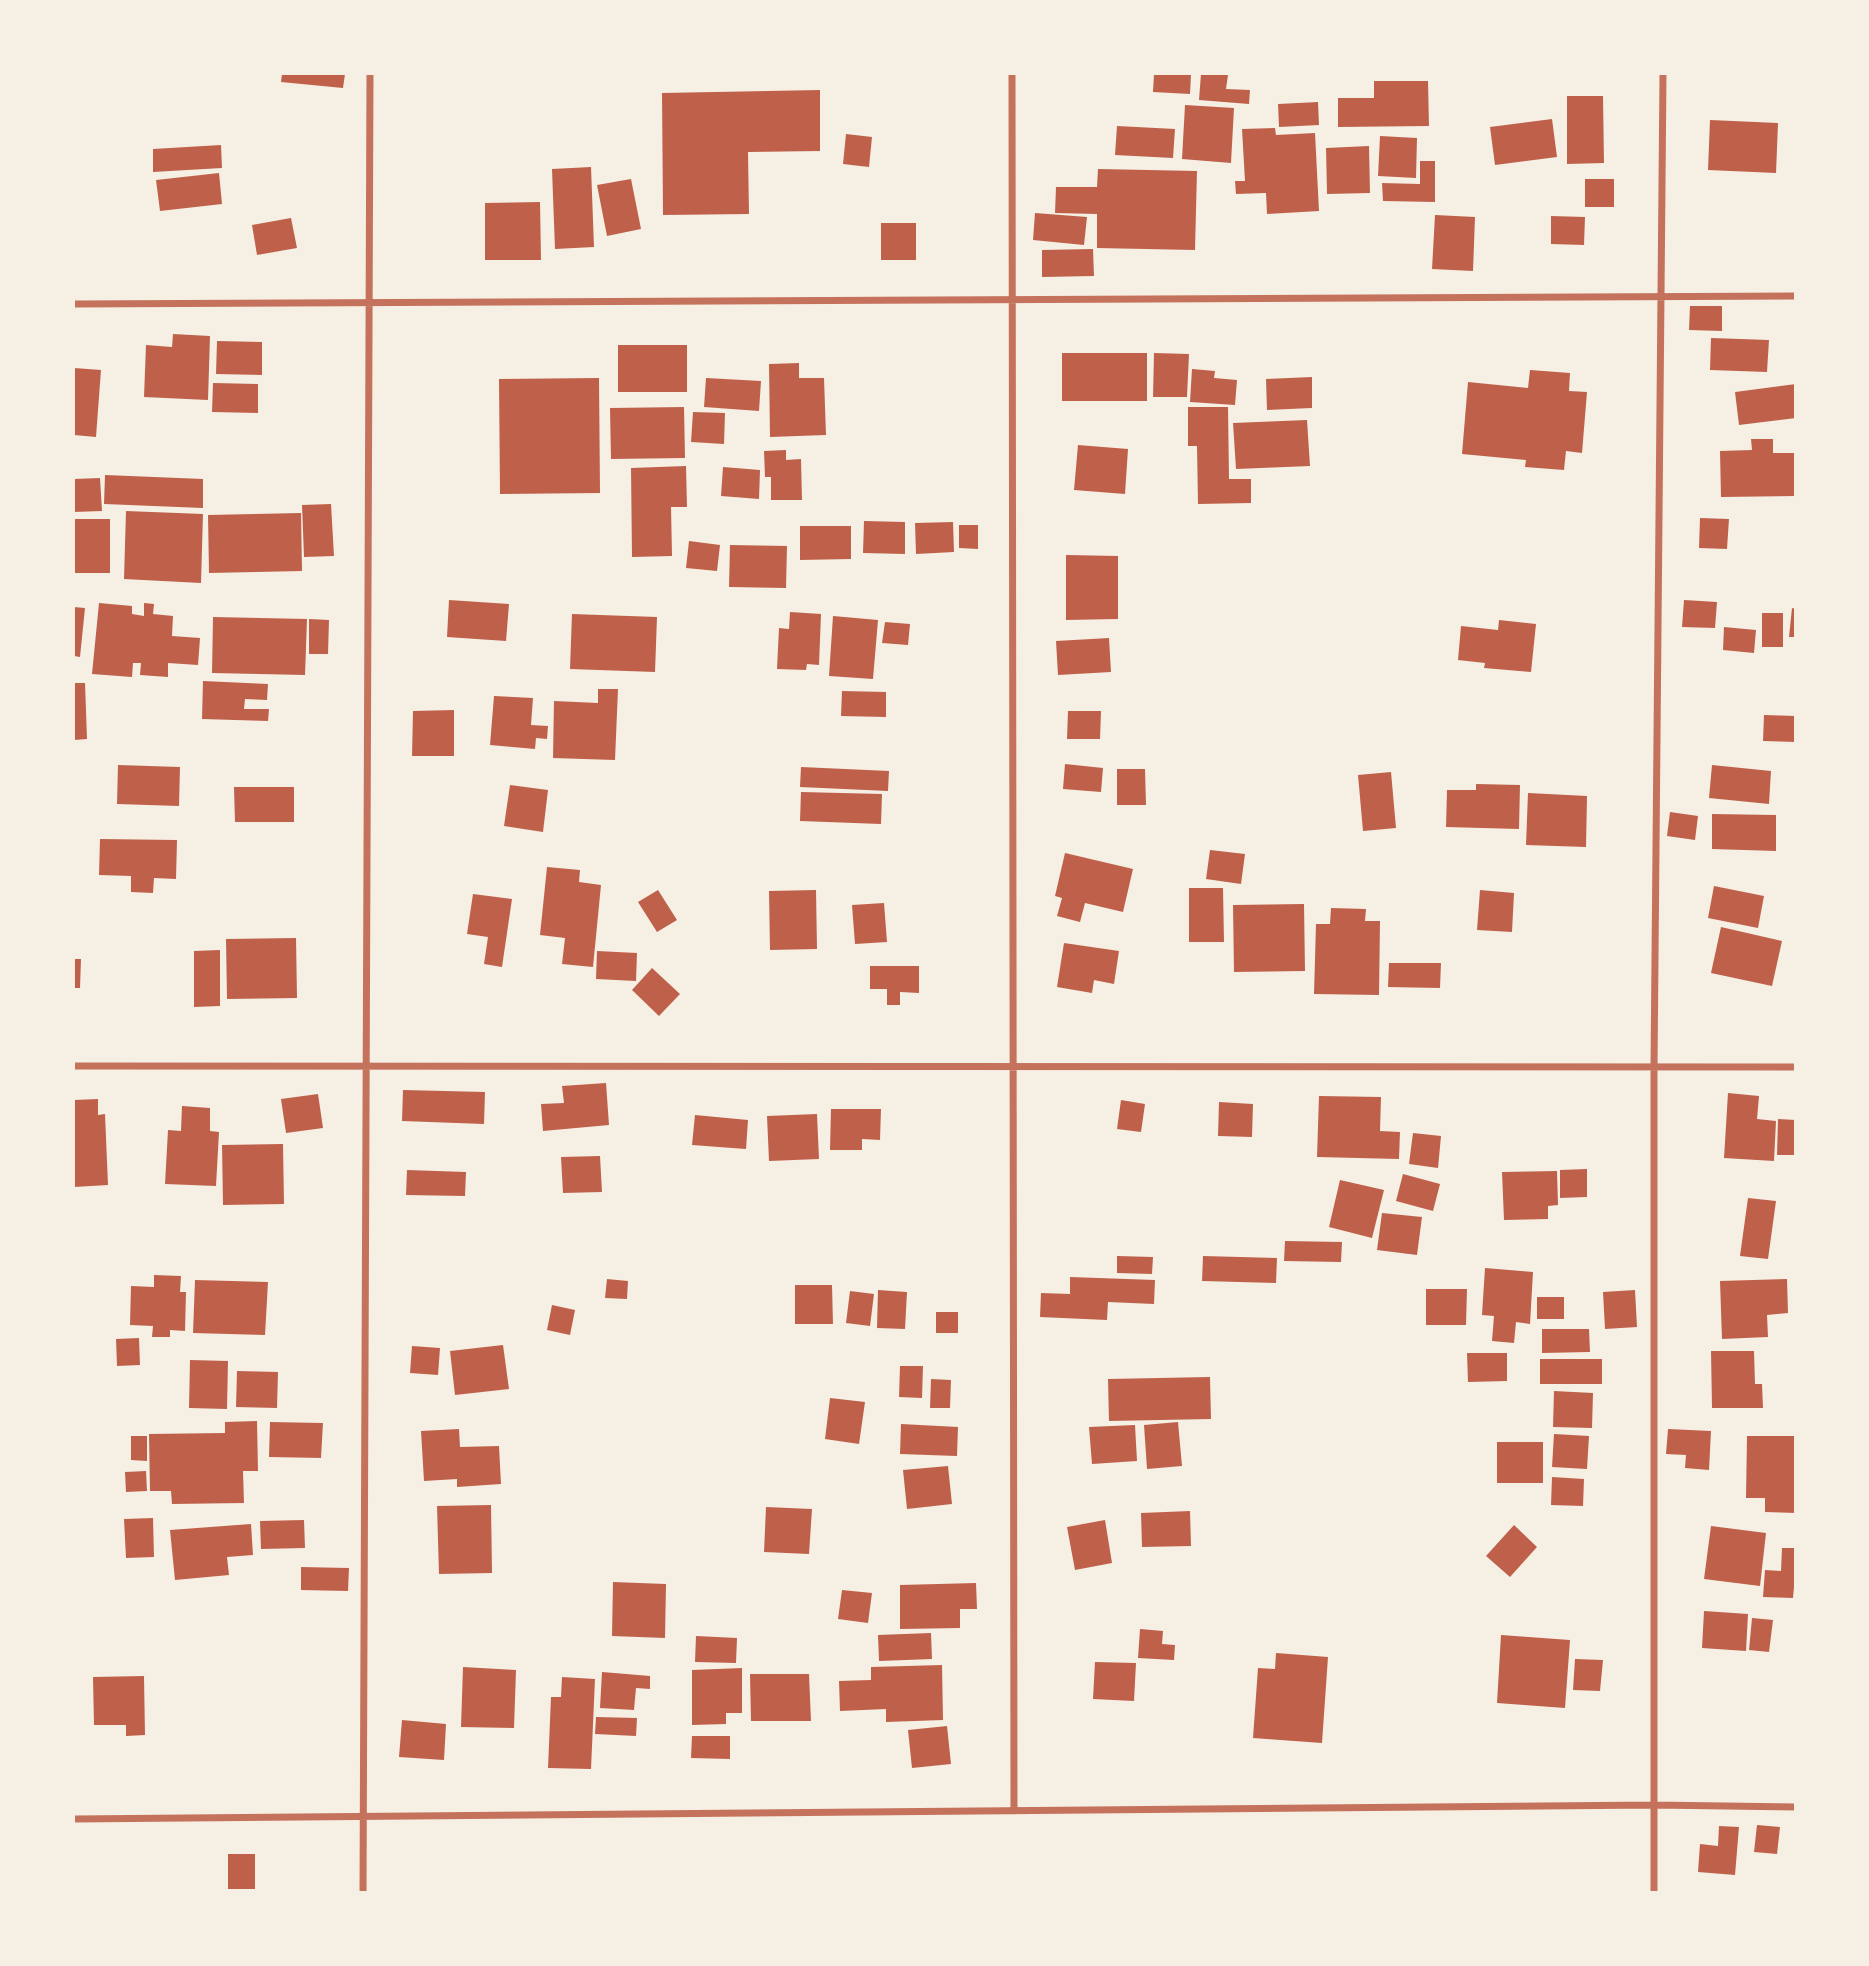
<!DOCTYPE html>
<style>
body{margin:0}
#map{position:relative;width:1869px;height:1966px;overflow:hidden;background:#f6efe4;font-family:"IBM Plex Serif",serif}
canvas{display:block}
.frame{position:absolute;inset:0;border:75px solid #f6efe4;pointer-events:none}
</style>
<div id="map">
<canvas width="1869" height="1966"></canvas>
<div class="frame"></div>
</div>
<script>
const context = document.querySelector('canvas').getContext('2d');
context.lineJoin = 'round';
function fillPath(path, color) {
  context.fillStyle = color;
  context.fill(path, 'evenodd');
}
function toPath(rows) {
  const path = new Path2D();
  for (const r of rows) {
    path.moveTo(r[0], r[1]);
    for (let i = 2; i < r.length; i += 2) path.lineTo(r[i], r[i + 1]);
  }
  return path;
}
function strokePath(path, color, width, dash) {
  context.strokeStyle = color;
  context.lineWidth = width;
  context.lineCap = dash ? 'butt' : 'round';
  context.setLineDash(dash || []);
  context.stroke(path);
}
fillPath(toPath([
 [282,74,345,74,343,88,281,82],
 [1154,74,1191,74,1190,94,1153,92],
 [1201,74,1228,75,1226,89,1250,90,1249,104,1199,100],
 [1374,81,1428,81,1429,126,1338,127,1338,98,1374,98],
 [820,90,820,151,748,152,749,214,663,215,662,93],
 [1567,96,1603,96,1604,163,1567,164],
 [1318,102,1319,125,1279,127,1278,104],
 [1185,105,1234,108,1231,163,1182,159],
 [1552,119,1557,157,1495,165,1490,127],
 [1710,120,1778,123,1776,173,1708,170],
 [1117,126,1175,129,1173,158,1115,155],
 [1275,128,1276,135,1315,133,1319,211,1267,214,1266,193,1236,194,1235,181,1245,181,1242,129],
 [846,134,872,137,869,167,843,164],
 [1380,136,1417,138,1416,178,1378,176],
 [221,145,222,168,153,172,153,149],
 [1369,146,1370,193,1327,194,1326,148],
 [1420,161,1435,161,1435,202,1383,201,1382,183,1420,184],
 [591,167,594,247,555,249,552,169],
 [1098,169,1197,171,1195,250,1097,248,1097,214,1055,213,1056,187,1097,187],
 [219,173,222,204,160,211,156,180],
 [631,179,641,229,607,236,597,185],
 [1585,179,1614,179,1614,207,1585,207],
 [540,202,541,260,485,260,485,203],
 [1035,213,1087,217,1084,245,1033,240],
 [1435,215,1475,217,1473,271,1432,269],
 [1551,216,1585,217,1584,245,1551,244],
 [291,218,297,248,257,255,252,225],
 [881,223,916,223,916,260,881,260],
 [1093,249,1094,276,1042,277,1042,250],
 [1690,306,1722,306,1722,331,1689,330],
 [173,334,210,336,208,400,144,397,146,345,172,347],
 [1711,338,1769,340,1767,372,1710,370],
 [217,341,262,342,262,375,216,374],
 [618,345,687,345,687,392,618,392],
 [1062,353,1147,353,1147,401,1062,401],
 [1154,353,1189,354,1187,397,1153,397],
 [799,363,799,378,824,378,826,435,770,437,769,364],
 [74,368,101,370,96,437,74,435],
 [1192,369,1215,371,1214,378,1237,380,1235,405,1190,402],
 [1530,370,1570,373,1569,391,1587,392,1582,453,1566,451,1564,470,1525,467,1526,460,1462,454,1468,382,1528,388],
 [1312,377,1312,408,1267,410,1266,379],
 [599,378,600,493,500,494,499,379],
 [706,378,761,381,759,411,704,407],
 [213,383,258,384,258,413,212,412],
 [1796,384,1796,418,1739,425,1735,392],
 [684,407,685,458,611,459,610,408],
 [1188,407,1228,407,1229,479,1251,479,1251,503,1198,504,1197,446,1188,446],
 [693,412,725,413,724,444,691,442],
 [1307,420,1310,466,1236,469,1233,423],
 [1751,439,1773,439,1773,453,1796,453,1796,496,1721,497,1720,451,1752,450],
 [1078,445,1128,449,1125,494,1074,490],
 [786,450,786,460,801,459,802,500,771,500,771,477,765,477,764,451],
 [686,466,687,507,671,507,672,556,632,557,631,468],
 [723,467,760,470,759,499,721,496],
 [105,475,203,479,203,508,104,504],
 [100,478,102,511,74,512,74,479],
 [331,504,334,556,304,557,302,505],
 [126,511,203,514,201,583,124,579],
 [301,513,302,571,209,573,208,515],
 [1700,518,1729,519,1727,549,1699,548],
 [74,519,110,519,110,573,74,573],
 [864,521,905,522,905,554,863,553],
 [953,522,954,552,916,554,915,523],
 [959,525,978,525,978,549,959,548],
 [800,526,851,526,851,559,800,560],
 [689,541,720,545,717,571,686,568],
 [730,545,787,546,786,588,729,587],
 [1066,555,1118,556,1118,619,1066,620],
 [449,600,509,604,506,641,447,637],
 [1684,600,1717,602,1715,628,1682,627],
 [99,603,132,606,132,614,144,616,144,603,154,604,153,614,173,616,172,636,200,638,198,665,168,663,168,677,140,675,141,663,133,663,132,677,92,674],
 [74,607,85,608,80,657,74,656],
 [1792,608,1796,609,1796,637,1789,637],
 [790,612,821,614,819,665,807,664,806,670,777,669,779,628,789,629],
 [1762,613,1783,613,1783,647,1762,647],
 [572,614,657,617,655,672,570,669],
 [833,616,878,620,873,679,829,676],
 [213,617,307,619,305,675,212,673],
 [309,619,329,620,328,654,309,654],
 [1499,620,1536,624,1531,672,1484,668,1485,663,1458,660,1461,626,1498,630],
 [885,622,910,624,908,645,882,643],
 [1724,627,1756,630,1754,653,1723,650],
 [1109,638,1111,672,1058,675,1056,641],
 [203,681,268,684,267,700,245,699,244,709,269,709,268,721,202,719],
 [74,683,85,683,87,739,74,740],
 [598,689,618,689,615,760,553,758,554,701,598,703],
 [842,691,886,692,886,717,841,716],
 [494,696,533,698,531,725,548,726,547,739,536,738,535,749,490,745],
 [454,710,454,756,412,756,413,711],
 [1068,711,1101,711,1100,739,1067,739],
 [1764,715,1796,716,1796,742,1763,741],
 [1065,764,1103,768,1101,792,1063,789],
 [118,765,180,767,179,806,117,804],
 [1712,765,1771,771,1769,804,1709,798],
 [801,767,889,771,888,791,800,787],
 [1117,769,1145,769,1146,805,1117,805],
 [1391,772,1396,828,1363,831,1358,775],
 [1476,784,1520,785,1519,829,1446,827,1447,790,1476,790],
 [510,785,548,790,543,832,504,826],
 [234,787,294,787,294,822,235,822],
 [801,792,882,794,881,824,800,821],
 [1528,793,1587,796,1586,847,1526,845],
 [1670,812,1698,816,1695,840,1667,836],
 [1712,814,1776,815,1776,851,1712,849],
 [100,839,177,840,176,879,154,878,153,893,131,892,131,876,99,875],
 [1210,850,1245,854,1241,884,1206,879],
 [1065,853,1133,869,1123,912,1085,903,1080,922,1057,916,1062,898,1055,896],
 [547,867,580,870,579,882,601,885,593,967,562,964,565,938,540,935],
 [1714,886,1764,896,1758,928,1708,918],
 [1189,888,1223,888,1224,942,1189,942],
 [658,890,677,920,657,932,638,902],
 [816,890,817,949,770,950,769,891],
 [1480,890,1514,893,1512,932,1477,930],
 [473,894,512,899,502,967,484,964,488,937,467,934],
 [884,903,887,942,855,944,852,905],
 [1304,904,1305,971,1234,972,1233,905],
 [1331,908,1366,909,1365,921,1380,921,1379,995,1314,994,1316,924,1330,924],
 [1721,927,1782,941,1772,986,1711,973],
 [296,938,297,998,227,999,226,939],
 [1064,943,1119,951,1114,984,1094,980,1092,993,1057,987],
 [220,950,220,1006,194,1007,194,951],
 [597,951,637,953,636,981,596,979],
 [74,959,81,959,80,988,74,988],
 [1389,963,1441,963,1440,988,1388,987],
 [870,966,919,966,919,993,900,992,900,1005,887,1005,887,989,870,989],
 [652,968,680,994,659,1016,632,990],
 [606,1083,609,1125,543,1131,541,1104,564,1103,562,1086],
 [403,1090,485,1092,484,1124,402,1121],
 [1728,1093,1759,1096,1757,1119,1776,1121,1774,1161,1724,1158],
 [318,1094,323,1128,286,1133,281,1099],
 [1319,1096,1381,1097,1380,1131,1400,1132,1399,1159,1317,1157],
 [98,1099,98,1115,105,1114,108,1185,74,1187,74,1100],
 [1121,1100,1145,1104,1141,1132,1117,1129],
 [1219,1102,1253,1104,1252,1137,1218,1136],
 [182,1106,210,1108,210,1131,219,1132,216,1186,165,1184,168,1130,181,1131],
 [831,1109,881,1109,880,1140,862,1139,862,1150,830,1150],
 [817,1114,819,1159,769,1161,767,1116],
 [695,1115,748,1120,746,1149,692,1145],
 [1778,1119,1796,1120,1796,1155,1777,1155],
 [1413,1133,1441,1136,1438,1168,1409,1164],
 [283,1144,284,1204,223,1205,222,1145],
 [600,1156,602,1192,563,1193,561,1157],
 [1587,1169,1587,1197,1560,1198,1560,1170],
 [407,1170,466,1172,465,1196,406,1195],
 [1557,1171,1558,1205,1548,1206,1548,1219,1504,1220,1502,1172],
 [1403,1174,1440,1184,1433,1211,1396,1201],
 [1340,1180,1384,1190,1372,1238,1329,1227],
 [1748,1198,1776,1201,1768,1259,1740,1256],
 [1382,1213,1422,1217,1417,1255,1377,1250],
 [1285,1241,1342,1242,1341,1262,1284,1261],
 [1117,1256,1153,1257,1152,1274,1117,1273],
 [1203,1256,1277,1258,1276,1283,1202,1281],
 [1485,1268,1533,1272,1530,1324,1516,1322,1514,1343,1492,1341,1494,1316,1482,1315],
 [154,1275,181,1276,180,1292,186,1292,185,1331,170,1330,170,1337,152,1337,153,1326,130,1325,131,1286,154,1287],
 [1070,1277,1155,1280,1154,1304,1108,1302,1107,1320,1040,1317,1041,1293,1070,1294],
 [607,1279,628,1281,627,1299,605,1298],
 [1787,1279,1788,1313,1767,1315,1768,1337,1722,1339,1720,1281],
 [195,1280,268,1282,265,1335,193,1333],
 [795,1285,832,1285,833,1324,795,1324],
 [1426,1289,1467,1289,1466,1325,1426,1325],
 [878,1290,907,1292,905,1329,877,1328],
 [1635,1290,1637,1327,1605,1329,1603,1292],
 [850,1291,874,1294,870,1326,846,1323],
 [1537,1297,1564,1297,1564,1319,1537,1319],
 [552,1305,575,1310,570,1335,547,1330],
 [936,1312,958,1312,958,1333,936,1333],
 [1542,1329,1589,1329,1590,1352,1542,1353],
 [139,1338,140,1365,117,1366,116,1339],
 [503,1345,509,1389,455,1395,450,1351],
 [412,1346,440,1348,438,1375,410,1373],
 [1711,1351,1754,1351,1755,1384,1762,1384,1763,1408,1712,1408],
 [1467,1353,1507,1353,1507,1381,1468,1382],
 [1540,1359,1602,1359,1602,1384,1540,1384],
 [190,1360,228,1361,227,1409,189,1408],
 [900,1366,923,1366,922,1398,899,1397],
 [237,1371,278,1372,277,1408,236,1407],
 [1210,1377,1211,1419,1109,1421,1108,1379],
 [931,1379,951,1380,950,1408,930,1408],
 [1554,1391,1593,1393,1592,1428,1553,1427],
 [830,1398,865,1402,859,1444,825,1439],
 [257,1421,258,1471,243,1471,244,1503,172,1504,171,1491,150,1491,149,1434,225,1433,225,1422],
 [270,1422,323,1423,321,1458,269,1457],
 [1178,1422,1182,1466,1147,1469,1144,1425],
 [901,1424,958,1427,957,1456,900,1454],
 [1135,1425,1137,1461,1092,1464,1089,1427],
 [459,1429,460,1447,499,1446,501,1484,457,1487,457,1479,424,1481,421,1431],
 [1668,1429,1711,1431,1709,1470,1685,1468,1686,1455,1666,1454],
 [1554,1434,1589,1436,1587,1469,1552,1467],
 [131,1436,147,1436,147,1461,131,1460],
 [1747,1436,1796,1436,1796,1513,1765,1512,1765,1498,1746,1498],
 [1497,1442,1543,1442,1543,1483,1497,1483],
 [948,1466,952,1504,907,1509,903,1470],
 [146,1471,147,1491,126,1492,125,1472],
 [1552,1477,1584,1479,1583,1506,1551,1505],
 [491,1505,492,1573,439,1574,437,1506],
 [766,1507,812,1509,809,1554,764,1552],
 [1190,1511,1191,1546,1142,1547,1141,1513],
 [153,1518,154,1557,126,1558,124,1519],
 [304,1520,305,1548,261,1549,260,1521],
 [1105,1520,1112,1563,1075,1570,1067,1527],
 [251,1524,253,1555,227,1557,229,1575,175,1580,170,1530],
 [1514,1525,1537,1547,1510,1577,1486,1556],
 [1711,1526,1766,1533,1760,1586,1704,1579],
 [1782,1548,1796,1548,1796,1587,1794,1587,1793,1598,1763,1597,1765,1570,1781,1571],
 [301,1567,349,1568,348,1591,301,1590],
 [613,1582,666,1584,665,1638,612,1636],
 [976,1583,977,1609,960,1609,960,1628,900,1629,900,1585],
 [842,1590,872,1593,868,1623,838,1619],
 [1704,1611,1748,1614,1746,1651,1702,1648],
 [1752,1618,1773,1620,1769,1652,1749,1650],
 [1140,1629,1163,1631,1162,1644,1175,1645,1174,1660,1138,1658],
 [931,1633,932,1659,879,1661,878,1635],
 [1501,1635,1570,1640,1565,1708,1497,1703],
 [696,1636,737,1638,736,1663,695,1662],
 [1276,1653,1328,1657,1322,1743,1253,1738,1258,1668,1275,1669],
 [1575,1659,1603,1660,1600,1691,1573,1690],
 [1095,1662,1136,1663,1134,1701,1093,1699],
 [942,1665,943,1720,886,1722,886,1709,840,1711,839,1681,871,1680,871,1667],
 [463,1667,516,1670,514,1728,461,1727],
 [742,1668,742,1713,726,1713,726,1724,692,1725,692,1670],
 [602,1672,650,1676,650,1689,636,1688,634,1710,600,1708],
 [750,1674,809,1674,811,1721,751,1721],
 [144,1676,145,1735,126,1736,126,1725,94,1725,93,1677],
 [562,1677,595,1679,591,1769,548,1768,551,1697,561,1697],
 [596,1717,637,1718,636,1736,595,1734],
 [402,1720,446,1724,444,1760,399,1757],
 [947,1726,951,1764,912,1768,908,1730],
 [692,1736,730,1736,730,1759,691,1758],
 [1757,1825,1780,1827,1777,1854,1754,1852],
 [1719,1826,1739,1827,1735,1875,1698,1872,1700,1844,1718,1846],
 [228,1854,255,1854,255,1889,228,1889]
]), '#bf614a');
strokePath(toPath([
 [1012,74,1014,1811],
 [74,304,1796,296],
 [74,1066,1796,1067],
 [74,1819,1654,1805,1796,1807],
 [363,1892,370,74],
 [1654,1892,1654,1067,1663,74]
]), '#c5725c', 7);
</script>
